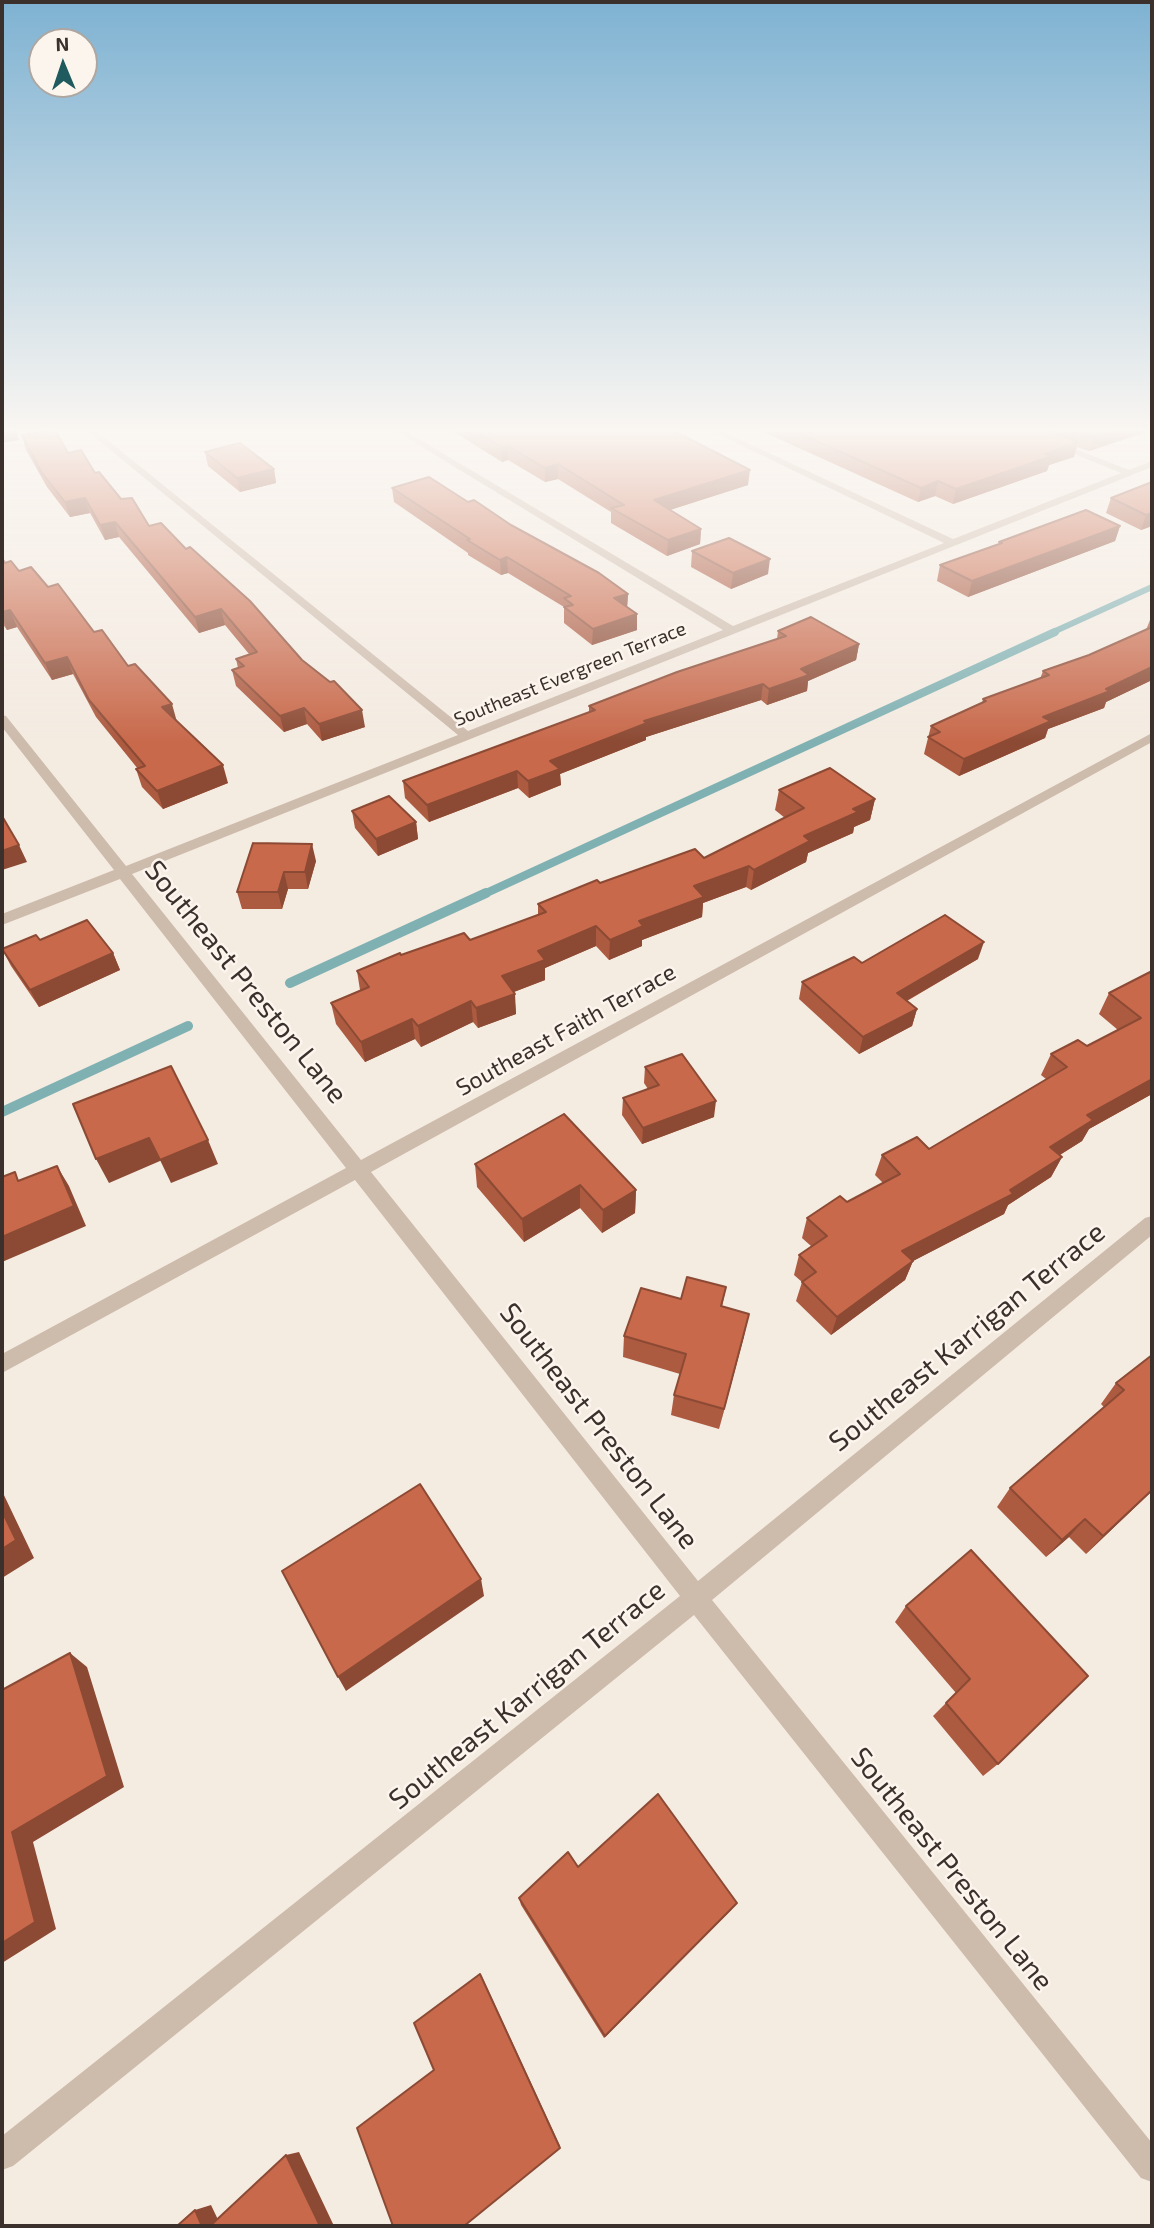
<!DOCTYPE html>
<style>
body{margin:0}
#map{position:relative;width:1154px;height:2228px;overflow:hidden;background:#f4ebe1;font-family:"Exo 2",sans-serif}
canvas{display:block}
.frame{position:absolute;inset:0;border:4px solid #3b302b;pointer-events:none}
.north{position:absolute;left:28px;top:28px;width:70px;height:70px;box-sizing:border-box;background:#fbf5ee;border:2px solid #aea6a0;border-radius:50%;rotate:358deg;font-size:19px;font-weight:700;line-height:28px;text-align:center;color:#3b302b}
.north::after{content:'';display:block;margin:auto;width:24px;height:32px;background:#1f5a5e;clip-path:polygon(50% 0,100% 100%,50% 72%,0 100%)}
</style>
<div id="map">
<canvas width="1154" height="2228"></canvas>
<div class="frame"></div>
<div class="north">N</div>
</div>
<script>
const context = document.querySelector('canvas').getContext('2d');
context.lineJoin = 'round';
function toPath(rows) {
  const path = new Path2D();
  for (const r of rows) {
    path.moveTo(r[0], r[1]);
    for (let i = 2; i < r.length; i += 2) path.lineTo(r[i], r[i + 1]);
  }
  return path;
}
function strokePath(path, color, width, dash) {
  context.strokeStyle = color;
  context.lineWidth = width;
  context.lineCap = dash ? 'butt' : 'round';
  context.setLineDash(dash || []);
  context.stroke(path);
}
function fillPath(path, color) {
  context.fillStyle = color;
  context.fill(path, 'evenodd');
}
function drawText(font, color, halo, rows, align = 'center') {
  context.font = font + ' "Exo 2",sans-serif';
  context.lineWidth = 5;
  context.setLineDash([]);
  context.textBaseline = 'middle';
  context.strokeStyle = halo;
  context.fillStyle = color;
  for (const [text, x, y, turn = 0] of rows) {
    context.save();
    context.translate(x, y);
    context.rotate((+turn || 0) * Math.PI / 180);
    context.textAlign = isNaN(turn) ? turn : align;
    if (halo) context.strokeText(text, 0, 0);
    context.fillText(text, 0, 0);
    context.restore();
  }
}
strokePath(toPath([
 [1051,633,1152,587]
]), '#7fb0b2', 6);
strokePath(toPath([
 [482,895,1055,632]
]), '#7fb0b2', 8);
strokePath(toPath([
 [290,983,486,893],
 [2,1112,188,1026]
]), '#7fb0b2', 10);
fillPath(toPath([
 [86,430,95,430,468,731,723,630,394,430,404,430,733,626,944,543,709,430,720,430,953,539,1121,473,1015,430,1027,430,1129,470,1152,461,1152,467,132,874,361,1160,1152,733,1152,742,371,1172,698,1581,1145,1218,1152,1216,1152,1235,712,1600,1152,2143,1152,2182,1141,2178,694,1615,13,2166,2,2170,2,2136,680,1596,355,1180,2,1373,2,1354,346,1168,120,879,2,925,2,914,114,870,2,727,2,715,6,716,126,866,458,735,86,430]
]), '#cdbbac');
fillPath(toPath([
 [451,430,672,430,748,485,670,510,701,529,700,544,667,556,611,523,611,512,558,479,545,482,508,460,502,462],
 [759,430,1152,430,1089,451,1077,447,1074,457,1049,465,1047,471,953,504,935,496,918,502],
 [22,435,68,453,95,473,149,526,186,549,302,660,365,727,322,741,307,724,284,732,236,686,232,670,238,668,236,659,249,654,225,625,199,633,119,537,105,540,90,513,70,517,47,487,26,450],
 [205,452,274,469,276,483,240,492,208,466],
 [1152,482,1152,526,1141,530,1106,513,1111,498],
 [392,488,468,502,511,525,628,594,627,607,637,614,637,630,592,645,564,623,564,607,508,573,501,575,468,555,468,553,394,502],
 [1120,526,1115,541,968,597,937,581,940,565,999,544,999,542],
 [692,551,768,574,731,589,691,567],
 [2,558,5,563,48,587,94,632,128,666,177,721,228,783,163,809,142,787,136,769,138,769,96,717,73,674,52,680,17,627,7,630,2,623],
 [1152,619,1152,680,1106,702,1104,708,1048,729,1045,738,959,776,924,754,931,726,982,703,983,699,1040,679,1043,671,1089,655,1146,630,1150,620],
 [778,631,859,644,856,660,808,681,807,691,767,705,761,700,646,737,646,740,560,774,561,785,529,798,518,788,429,822,405,798,403,781,589,713,589,706,777,639],
 [779,790,875,799,870,820,854,827,853,833,808,853,806,862,751,890,746,887,703,903,702,917,642,940,642,946,609,960,596,946,545,968,545,980,514,992,516,1014,478,1028,473,1022,421,1047,415,1039,365,1062,336,1024,331,1003,360,990,357,971,401,955,470,940,538,915,538,904,600,883,704,858,785,818,775,810],
 [352,811,416,822,418,839,378,856,355,828],
 [253,843,316,861,308,889,288,889,282,909,242,909,237,892],
 [40,940,113,953,120,970,39,1007,11,966,2,949],
 [978,959,907,1001,917,1009,912,1026,859,1054,799,999,802,982,862,963],
 [1152,971,1152,1094,1089,1129,1082,1141,1060,1155,1062,1157,1051,1177,1008,1205,1004,1214,913,1261,905,1280,831,1335,796,1301,802,1282,794,1275,799,1255,811,1246,802,1238,807,1218,847,1202,883,1183,875,1175,882,1155,929,1149,1046,1079,1041,1075,1051,1054,1087,1046,1118,1030,1099,1014,1109,993],
 [645,1067,714,1117,642,1144,622,1115,623,1098,648,1089,644,1083],
 [475,1164,636,1190,635,1213,602,1233,580,1208,524,1242,477,1187],
 [726,1287,722,1307,744,1336,719,1429,671,1415,674,1395,680,1374,623,1357,624,1336,681,1299],
 [1152,1355,1152,1491,1086,1554,1069,1537,1046,1557,997,1507,1010,1488,1104,1407,1101,1404,1116,1383],
 [971,1550,998,1764,983,1776,933,1716,956,1693,895,1622,906,1606],
 [578,1867,731,1910,604,2038,521,1905,519,1898]
]), '#ac5a40');
fillPath(toPath([
 [2,430,16,430,19,440,2,443],
 [1115,430,1152,430,1089,451,1093,437],
 [1078,442,1074,457,1049,465,1047,471,953,504,956,489,1045,454],
 [508,446,508,460,502,462,502,447],
 [558,464,558,479,545,482,545,468],
 [274,469,276,483,240,492,237,478],
 [750,470,748,485,654,515,654,500],
 [938,481,935,496,918,502,921,488],
 [85,498,90,513,70,517,65,502],
 [1152,513,1152,526,1141,530,1146,515],
 [115,522,119,537,105,540,100,525],
 [1120,526,1115,541,968,597,972,581],
 [701,529,700,544,667,556,668,540],
 [507,557,508,573,501,575,500,560],
 [770,559,768,574,731,589,733,573],
 [628,594,627,609,614,598],
 [221,609,225,625,199,633,195,617],
 [10,610,17,627,7,630,2,617,2,612],
 [637,614,637,630,592,645,593,629],
 [859,644,856,660,808,681,807,691,767,705,769,689,801,669],
 [67,657,73,674,52,680,45,663],
 [1152,667,1152,680,1106,702,1104,708,1048,729,1045,738,959,776,964,759,1043,717],
 [763,684,761,700,646,737,646,740,560,774,561,785,529,798,528,781,550,761,644,721],
 [172,704,177,722,162,707],
 [304,708,307,724,284,732,280,716],
 [362,710,365,727,322,741,319,724],
 [223,765,228,783,163,809,157,791],
 [517,771,518,788,429,822,427,805],
 [875,799,870,820,854,827,853,833,808,853,806,862,751,890,754,870,804,836,853,809],
 [416,822,418,839,378,856,376,839],
 [312,844,316,861,308,889,305,872],
 [19,845,27,862,2,870,2,851],
 [749,866,746,887,703,903,702,917,642,940,642,946,609,960,610,940,694,886],
 [284,872,288,889,282,909,278,892],
 [596,926,596,946,545,968,545,980,503,996,502,976,538,951],
 [984,942,978,959,892,1009,897,993],
 [113,953,120,970,39,1007,30,990],
 [515,994,516,1014,478,1028,476,1008],
 [471,1001,473,1022,421,1047,418,1026],
 [917,1009,912,1026,859,1054,863,1037],
 [412,1019,415,1039,365,1062,361,1042],
 [1152,1079,1152,1094,1089,1129,1082,1141,1040,1167,1050,1147,1087,1115],
 [716,1101,714,1117,642,1144,643,1128],
 [149,1138,160,1161,109,1183,96,1159],
 [208,1140,218,1164,171,1183,160,1160],
 [1062,1157,1051,1177,1008,1205,1004,1214,913,1261,905,1280,831,1335,837,1317,902,1251,1010,1190],
 [57,1166,69,1186,86,1226,2,1262,2,1237],
 [580,1185,580,1208,524,1242,522,1219],
 [636,1190,635,1213,602,1233,603,1210],
 [749,1314,744,1336,719,1429,724,1409],
 [1152,1490,1152,1491,1086,1554,1103,1536],
 [2,1491,34,1558,2,1578],
 [1085,1519,1069,1537,1046,1557,1062,1540],
 [481,1579,484,1596,346,1691,338,1677],
 [70,1653,87,1667,124,1787,33,1842,56,1929,2,1963,2,1943,12,1832],
 [737,1903,731,1910,604,2038,605,2036],
 [480,1974,483,1979,560,2146,560,2148],
 [299,2152,334,2226,320,2226,286,2155],
 [211,2205,221,2226,202,2226,195,2210]
]), '#8c4a34');
const building = toPath([
 [55,430,68,453,81,450,95,473,99,472,121,499,132,498,149,526,161,523,186,549,190,547,250,601,302,660,330,682,334,681,362,710,319,724,304,708,280,716,232,670,244,666,236,659,257,652,221,609,195,617,115,522,100,525,85,498,65,502,42,473,22,435,55,430],
 [473,430,672,430,750,470,654,500,701,529,668,540,611,508,624,505,558,464,545,468,508,446,502,447,473,430],
 [792,430,1047,430,1078,442,1045,454,1052,456,956,489,938,481,921,488,792,430],
 [1075,430,1115,430,1093,437,1075,430],
 [240,443,274,469,237,478,205,452,240,443],
 [429,477,468,502,474,500,511,525,599,573,628,594,614,598,637,614,593,629,564,607,573,605,564,598,571,596,507,557,500,560,467,540,470,539,392,488,429,477],
 [1152,482,1152,513,1146,515,1111,498,1152,482],
 [1086,510,1120,526,972,581,940,565,1002,543,999,542,1086,510],
 [729,538,770,559,733,573,692,551,729,538],
 [2,558,5,563,11,561,19,571,31,567,48,587,58,584,94,632,102,630,128,666,135,664,172,704,162,707,223,765,157,791,136,769,145,766,89,700,67,657,45,663,10,610,2,612,2,558],
 [811,617,859,644,801,669,809,675,769,689,763,684,644,721,647,723,550,761,560,769,528,781,517,771,427,805,403,781,595,710,589,706,677,672,786,636,778,631,811,617],
 [1152,627,1152,667,1106,689,1110,691,1043,717,1051,721,964,759,928,737,940,732,931,726,986,701,983,699,1049,675,1043,671,1089,655,1152,627],
 [830,768,875,799,853,809,858,812,804,836,810,841,754,870,749,866,694,886,704,897,639,921,643,926,610,940,596,926,538,951,545,960,502,976,515,994,476,1008,471,1001,418,1026,412,1019,361,1042,331,1003,369,987,357,971,400,953,401,955,464,933,470,940,546,912,538,904,597,880,600,883,695,849,704,858,804,808,779,790,830,768],
 [389,796,416,822,376,839,352,811,389,796],
 [2,816,19,845,2,851,2,816],
 [253,843,312,844,305,872,284,872,278,892,237,892,253,843],
 [945,915,984,942,897,993,917,1009,863,1037,802,982,854,957,862,963,945,915],
 [87,920,113,953,30,990,2,949,36,935,40,940,87,920],
 [1152,971,1152,1079,1087,1115,1093,1120,1050,1147,1062,1157,1010,1190,1013,1194,902,1251,913,1261,837,1317,802,1282,816,1272,799,1255,827,1236,807,1218,840,1196,847,1202,900,1174,882,1155,917,1137,929,1149,1067,1067,1051,1054,1078,1040,1087,1046,1141,1018,1109,993,1152,971],
 [682,1054,716,1101,643,1128,623,1098,659,1085,645,1067,682,1054],
 [171,1066,208,1140,160,1160,149,1138,96,1159,73,1104,171,1066],
 [564,1114,636,1190,603,1210,580,1185,522,1219,475,1164,564,1114],
 [57,1166,74,1206,2,1237,2,1177,15,1172,18,1181,57,1166],
 [687,1277,726,1287,721,1306,749,1314,724,1409,674,1395,686,1354,624,1336,641,1288,681,1299,687,1277],
 [1152,1355,1152,1490,1103,1536,1085,1519,1062,1540,1010,1488,1124,1390,1116,1383,1152,1355],
 [420,1484,481,1579,338,1677,282,1571,420,1484],
 [2,1511,16,1540,2,1549,2,1511],
 [971,1550,1088,1676,998,1764,946,1703,970,1679,906,1606,971,1550],
 [70,1653,107,1776,12,1832,35,1922,2,1943,2,1690,70,1653],
 [658,1794,737,1903,605,2036,519,1898,568,1852,578,1867,658,1794],
 [480,1974,560,2148,464,2226,393,2226,357,2128,434,2070,414,2023,480,1974],
 [286,2155,320,2226,210,2226,286,2155],
 [195,2210,202,2226,177,2226,195,2210]
]);
fillPath(building, '#c8694b');
strokePath(building, '#8c4a34', 2);
const sky = context.createLinearGradient(0, 0, 0, 742);
sky.addColorStop(0, '#7eb2d2');
sky.addColorStop(0.58, '#faf6f2');
sky.addColorStop(1, '#faf6f200');
context.fillStyle = sky;
context.fillRect(0, 0, 1154, 742);
drawText('19px', '#3b302b', '#fbf5ee', [
 ["Southeast Evergreen Terrace",570,674,-22]
]);
drawText('23px', '#3b302b', '#fbf5ee', [
 ["Southeast Faith Terrace",566,1030,-29]
]);
drawText('28px', '#3b302b', '#fbf5ee', [
 ["Southeast Preston Lane",246,982,51],
 ["Southeast Karrigan Terrace",967,1337,-39],
 ["Southeast Preston Lane",599,1426,52],
 ["Southeast Karrigan Terrace",527,1695,-39],
 ["Southeast Preston Lane",952,1869,51]
]);
</script>
